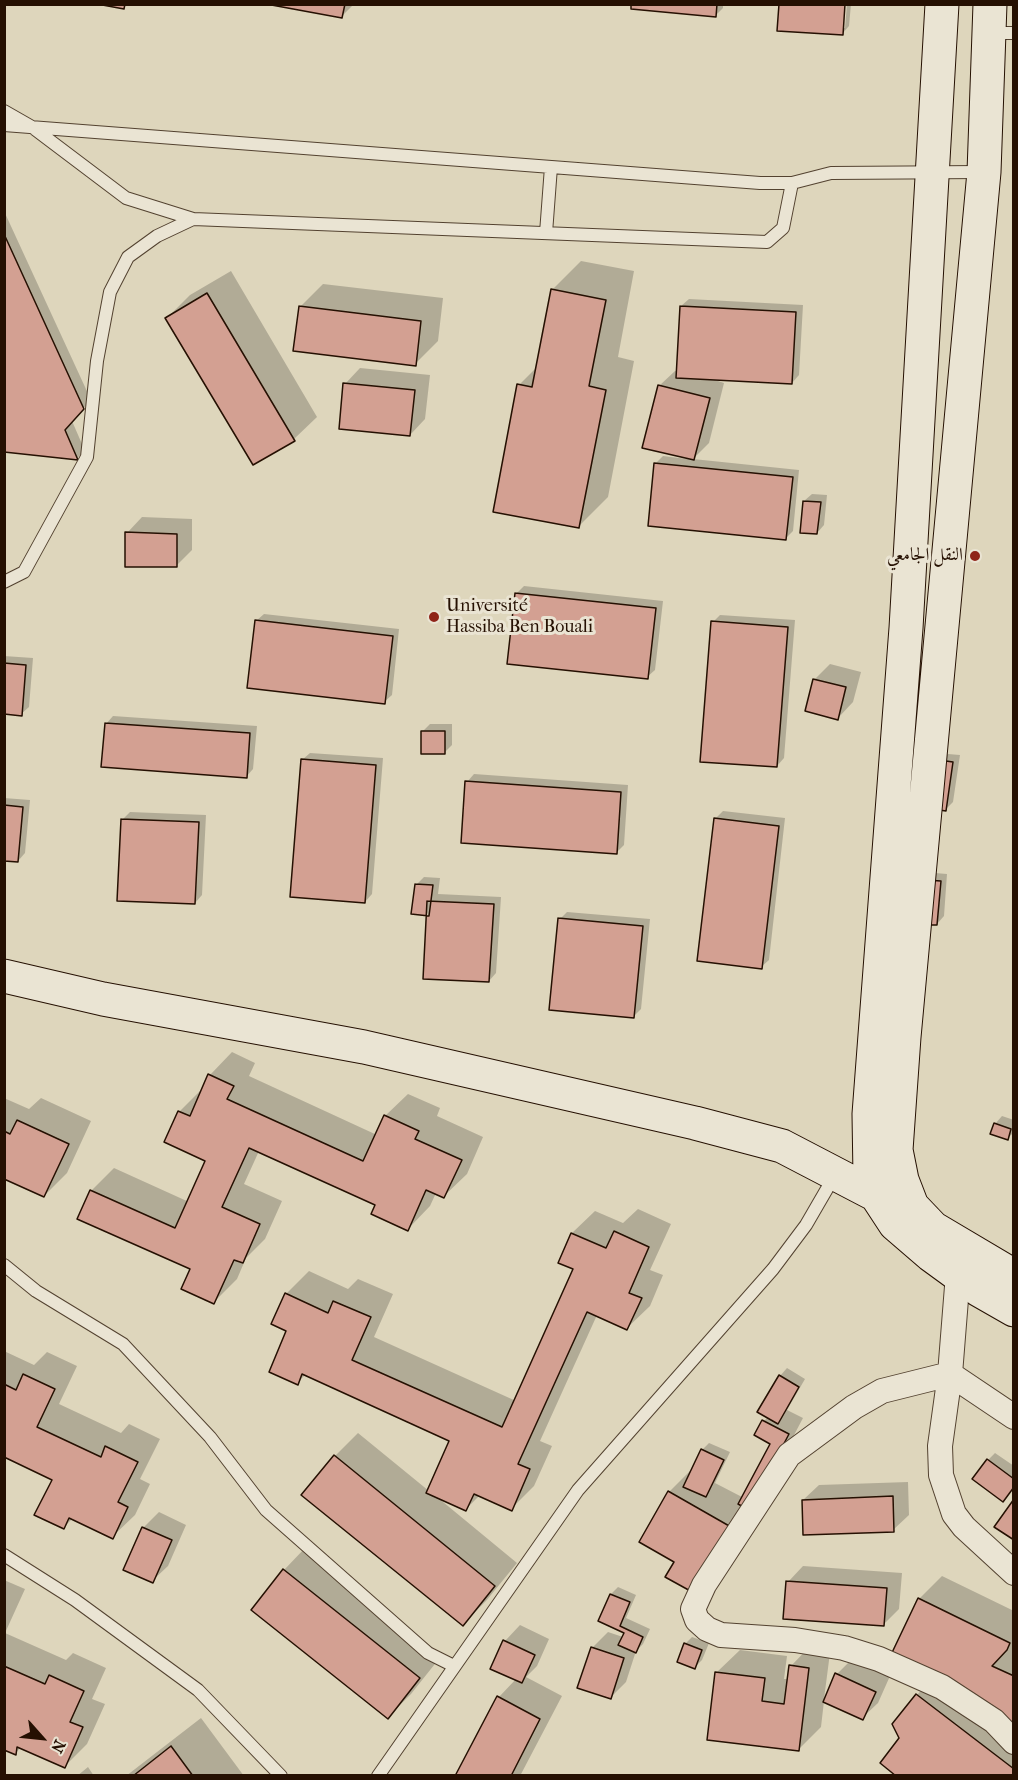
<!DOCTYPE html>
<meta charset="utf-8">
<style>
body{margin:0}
#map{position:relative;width:1018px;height:1780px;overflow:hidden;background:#ded6bc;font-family:"IM FELL French Canon",serif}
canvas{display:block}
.frame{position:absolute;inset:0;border:6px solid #251002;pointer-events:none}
.north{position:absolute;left:12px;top:1708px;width:60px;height:60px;-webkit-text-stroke:4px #eae4d3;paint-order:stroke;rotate:117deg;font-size:16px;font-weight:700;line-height:24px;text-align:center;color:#251002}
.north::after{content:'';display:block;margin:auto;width:21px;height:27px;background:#251002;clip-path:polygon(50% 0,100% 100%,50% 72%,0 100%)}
</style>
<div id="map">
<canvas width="1018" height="1780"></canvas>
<div class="frame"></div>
<div class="north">N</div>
</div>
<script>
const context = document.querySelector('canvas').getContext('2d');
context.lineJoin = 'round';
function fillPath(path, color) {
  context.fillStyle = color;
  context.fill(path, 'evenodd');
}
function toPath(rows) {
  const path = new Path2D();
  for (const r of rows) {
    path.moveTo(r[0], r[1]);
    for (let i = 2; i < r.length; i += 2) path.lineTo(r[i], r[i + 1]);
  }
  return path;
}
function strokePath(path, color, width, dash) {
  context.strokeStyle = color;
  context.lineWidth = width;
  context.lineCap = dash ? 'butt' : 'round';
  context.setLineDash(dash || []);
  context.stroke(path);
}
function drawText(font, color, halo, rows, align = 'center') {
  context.font = font + ' "IM FELL French Canon",Amiri,serif';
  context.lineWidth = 6;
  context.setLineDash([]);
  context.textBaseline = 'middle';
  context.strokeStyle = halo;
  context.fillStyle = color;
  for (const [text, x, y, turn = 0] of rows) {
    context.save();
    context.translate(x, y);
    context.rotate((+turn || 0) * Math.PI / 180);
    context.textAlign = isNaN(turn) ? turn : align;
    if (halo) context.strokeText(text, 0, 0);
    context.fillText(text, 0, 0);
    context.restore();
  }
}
fillPath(toPath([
 [275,4,354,4,342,16],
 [633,4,723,4,723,8,716,15],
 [847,4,851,4,849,26,842,34,842,28,845,28],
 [4,211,91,400,72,421,85,451,77,458,4,451],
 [581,261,634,271,618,357,634,361,608,497,579,526,519,385,538,366,552,290],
 [231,271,317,417,294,439,167,318,190,295],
 [323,284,443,298,438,341,415,364,300,307],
 [689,299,803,305,799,375,792,383,715,379,715,380,724,383,709,443,693,459,799,470,793,531,786,538,655,464,663,456,687,459,659,386,675,371,678,371,681,306],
 [360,368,430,375,425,419,410,435,345,384],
 [812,494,827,495,824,525,817,533,804,501],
 [142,517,192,519,192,550,176,566,127,533],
 [524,586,663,601,655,670,647,677,516,594],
 [264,614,399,629,392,695,384,702,256,621],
 [720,615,795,620,784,758,777,766,713,622],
 [4,656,33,658,29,707,21,714,4,713],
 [830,664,861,672,853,702,838,718,814,680],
 [113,716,257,726,253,769,246,777,106,724],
 [430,724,452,724,452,745,444,753,423,731],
 [310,753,383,758,372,894,365,902,302,760],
 [948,754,960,755,953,802,946,809,941,761],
 [474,774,628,785,624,845,616,853,467,782],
 [4,798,30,800,25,853,18,861,4,859],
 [723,811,785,818,769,960,761,967,715,819],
 [130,812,206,815,202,895,195,903,123,819],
 [935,873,947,874,944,916,937,924,924,923],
 [424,877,440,878,438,894,501,897,496,973,489,981,428,915,417,884],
 [567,912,650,919,641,1009,633,1017,560,919],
 [232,1052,255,1063,249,1076,377,1135,385,1116,408,1094,440,1108,437,1116,483,1137,467,1174,444,1196,436,1193,430,1206,408,1229,377,1204,259,1151,244,1184,282,1201,265,1239,246,1258,237,1279,214,1302,192,1269,91,1191,114,1168,189,1202,207,1160,179,1112,202,1089,210,1075],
 [4,1098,29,1109,41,1098,91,1121,67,1173,44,1196,4,1178],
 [1002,1116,1014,1120,1014,1132,1008,1138,995,1124],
 [638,1209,671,1224,650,1270,663,1275,650,1306,627,1328,597,1315,540,1441,552,1446,534,1486,511,1509,480,1495,466,1509,437,1497,517,1563,486,1601,463,1624,335,1456,358,1433,429,1491,451,1440,306,1374,297,1383,288,1330,286,1294,309,1271,348,1289,358,1279,393,1294,374,1337,516,1401,575,1269,572,1233,595,1211,623,1223],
 [4,1351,34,1365,47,1352,77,1366,59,1404,121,1433,129,1424,160,1439,140,1479,150,1484,135,1515,112,1537,73,1518,64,1527,54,1479,4,1455],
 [787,1368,805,1379,787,1410,803,1418,764,1492,717,1569,676,1561,669,1492,692,1469,702,1450,709,1443,730,1452,715,1483,742,1497,772,1444,764,1421,768,1417,780,1376],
 [995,1453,1014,1466,1014,1487,988,1460],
 [908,1482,909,1515,893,1530,803,1500,819,1485],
 [159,1512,186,1525,168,1566,152,1581,143,1528],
 [306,1547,442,1655,411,1694,388,1717,284,1570],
 [803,1566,902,1573,899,1609,884,1624,788,1582],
 [942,1576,1014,1611,1014,1776,894,1724,917,1695,931,1680,919,1599],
 [4,1580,25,1589,5,1633,66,1660,73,1653,106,1668,92,1699,105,1704,87,1744,64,1767,21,1747,15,1754,4,1749],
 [618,1587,636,1595,626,1618,650,1629,643,1644,636,1651,626,1682,611,1697,592,1648,608,1632,623,1637,626,1632,600,1620,611,1594],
 [520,1625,549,1639,537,1666,526,1677,562,1696,520,1776,457,1776,499,1697,516,1679,492,1668,505,1641],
 [692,1637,709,1643,702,1660,694,1668,685,1644],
 [813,1643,831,1645,824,1699,837,1674,852,1659,890,1676,878,1703,862,1718,824,1701,821,1727,798,1750,717,1672,740,1650,787,1656,784,1679,789,1679,791,1666],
 [201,1718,244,1776,126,1776],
 [88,1767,94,1776,77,1776]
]), '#0003');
const building = toPath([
 [97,4,125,4,124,9,97,4],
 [266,4,345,4,342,18,266,4],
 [631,4,717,4,716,17,631,9,631,4],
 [779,4,845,4,843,35,777,31,779,4],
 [4,234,84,409,65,430,78,460,4,452,4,234],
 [551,289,606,300,589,386,606,390,579,528,493,512,517,384,532,387,551,289],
 [207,293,295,441,253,465,165,318,207,293],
 [299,306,421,321,416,366,293,351,299,306],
 [680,306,796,312,792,384,676,378,680,306],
 [343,383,415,390,410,436,339,429,343,383],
 [658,385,710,398,694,460,642,448,658,385],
 [654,463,793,477,786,540,648,526,654,463],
 [803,501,821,502,817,534,800,533,803,501],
 [125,532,177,534,177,567,125,567,125,532],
 [515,593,656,608,648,679,507,664,515,593],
 [255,620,393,636,385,704,247,688,255,620],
 [711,621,788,627,777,767,700,762,711,621],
 [4,663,26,665,22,716,4,714,4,663],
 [813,679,846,687,838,720,805,711,813,679],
 [105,723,250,733,247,778,101,767,105,723],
 [421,731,445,731,445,754,421,754,421,731],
 [301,759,376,765,365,903,290,897,301,759],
 [939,760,953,762,946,811,932,809,939,760],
 [465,781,621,792,617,854,461,843,465,781],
 [4,805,23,807,18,862,4,861,4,805],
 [714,818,779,826,762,969,697,961,714,818],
 [121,819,199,822,195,904,117,901,121,819],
 [926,880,941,881,937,925,923,925,926,880],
 [415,884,433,885,429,916,411,914,415,884],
 [427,901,494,904,489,982,423,979,427,901],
 [558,918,643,926,634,1018,549,1010,558,918],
 [208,1074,234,1086,227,1099,363,1161,384,1115,419,1131,415,1139,462,1160,444,1198,426,1190,408,1231,371,1214,375,1205,249,1148,222,1207,260,1224,243,1263,234,1260,214,1304,181,1289,190,1269,77,1219,90,1190,175,1228,205,1161,164,1142,178,1111,190,1116,208,1074],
 [17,1120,69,1144,44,1197,4,1179,4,1131,10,1134,17,1120],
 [994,1123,1011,1129,1008,1140,990,1134,994,1123],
 [614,1231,649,1247,629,1293,642,1298,627,1330,587,1312,518,1464,530,1469,512,1511,474,1494,466,1511,426,1493,449,1441,302,1374,298,1385,269,1372,286,1331,271,1324,285,1293,328,1313,333,1301,371,1317,352,1360,502,1427,573,1269,558,1263,571,1233,606,1248,614,1231],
 [23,1374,55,1389,37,1427,101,1457,105,1446,138,1462,118,1502,128,1507,113,1539,69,1518,64,1529,34,1515,52,1480,4,1457,4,1384,16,1390,23,1374],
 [779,1375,799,1387,778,1424,757,1412,779,1375],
 [762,1420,789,1434,749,1510,738,1504,770,1444,754,1435,762,1420],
 [701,1449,724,1460,706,1497,683,1487,701,1449],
 [334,1455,495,1586,463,1626,301,1495,334,1455],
 [987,1459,1014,1479,1014,1487,1003,1502,972,1479,987,1459],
 [668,1491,731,1527,694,1593,665,1577,674,1562,639,1542,668,1491],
 [893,1496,894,1532,803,1535,802,1500,893,1496],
 [1014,1499,1014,1540,994,1527,1014,1499],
 [142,1527,172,1540,153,1583,123,1570,142,1527],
 [283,1569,420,1678,388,1719,251,1610,283,1569],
 [786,1581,887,1588,884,1626,783,1619,786,1581],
 [610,1594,630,1602,620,1626,643,1637,636,1653,618,1645,624,1633,598,1621,610,1594],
 [918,1598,1010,1643,1007,1650,992,1666,1014,1676,1014,1733,888,1661,918,1598],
 [503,1640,535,1655,522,1683,490,1669,503,1640],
 [684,1643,702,1650,695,1669,677,1662,684,1643],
 [591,1647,624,1658,611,1699,577,1688,591,1647],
 [789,1665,809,1668,799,1751,707,1740,715,1672,765,1678,762,1701,784,1704,789,1665],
 [4,1666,45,1684,49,1675,84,1691,70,1722,83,1727,65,1768,17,1747,16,1755,4,1750,4,1666],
 [835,1673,876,1692,863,1720,823,1702,835,1673],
 [916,1694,1014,1769,1014,1776,896,1776,880,1763,899,1738,892,1724,916,1694],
 [497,1696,540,1719,511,1776,455,1776,497,1696],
 [171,1746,193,1776,133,1776,171,1746]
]);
fillPath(building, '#d3a092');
strokePath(building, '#251002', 1.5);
const lane = toPath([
 [991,33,1014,33],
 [4,111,32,127,126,198,193,219],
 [4,125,760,183,792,183,783,228,767,242,193,219,157,236,128,257,110,292,97,361,87,457,24,572,4,582],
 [792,183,831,173,981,172],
 [546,233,551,167],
 [4,1265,36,1291,123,1344,210,1437,266,1510,428,1653,454,1666],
 [4,1555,75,1600,198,1690,281,1776],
 [378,1776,578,1490,773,1269,806,1225,835,1175]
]);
const street = toPath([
 [962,1262,958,1274,950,1374,940,1446,941,1475,954,1514,964,1527,1014,1573],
 [1014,1417,950,1374,882,1391,854,1407,789,1455,704,1585,693,1609,697,1620,707,1629,721,1635,795,1640,844,1648,879,1659,942,1687,994,1721,1014,1742]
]);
const secondary = toPath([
 [942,4,906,628,869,1114,870,1177,876,1195,895,1224,931,1255,979,1290,1014,1310],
 [990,4,984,172,904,1037,896,1150,902,1180,912,1206,933,1228,1014,1276],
 [4,976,103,999,364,1047,695,1123,782,1146,876,1195,887,1198]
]);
strokePath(lane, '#534230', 14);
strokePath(street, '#534230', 26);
strokePath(secondary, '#251002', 35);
strokePath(lane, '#eae4d3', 12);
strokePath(street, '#eae4d3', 24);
strokePath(secondary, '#eae4d3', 33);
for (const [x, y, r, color] of [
 [975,556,6,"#8f2418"],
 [434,617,6,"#8f2418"]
]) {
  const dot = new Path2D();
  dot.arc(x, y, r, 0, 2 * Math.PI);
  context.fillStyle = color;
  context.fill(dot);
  strokePath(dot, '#eae4d3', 2);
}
drawText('18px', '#251002', '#eae4d3', [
 ["النقل الجامعي",963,556],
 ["Université",446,607,"left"],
 ["Hassiba Ben Bouali",446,628,"left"]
], 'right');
</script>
